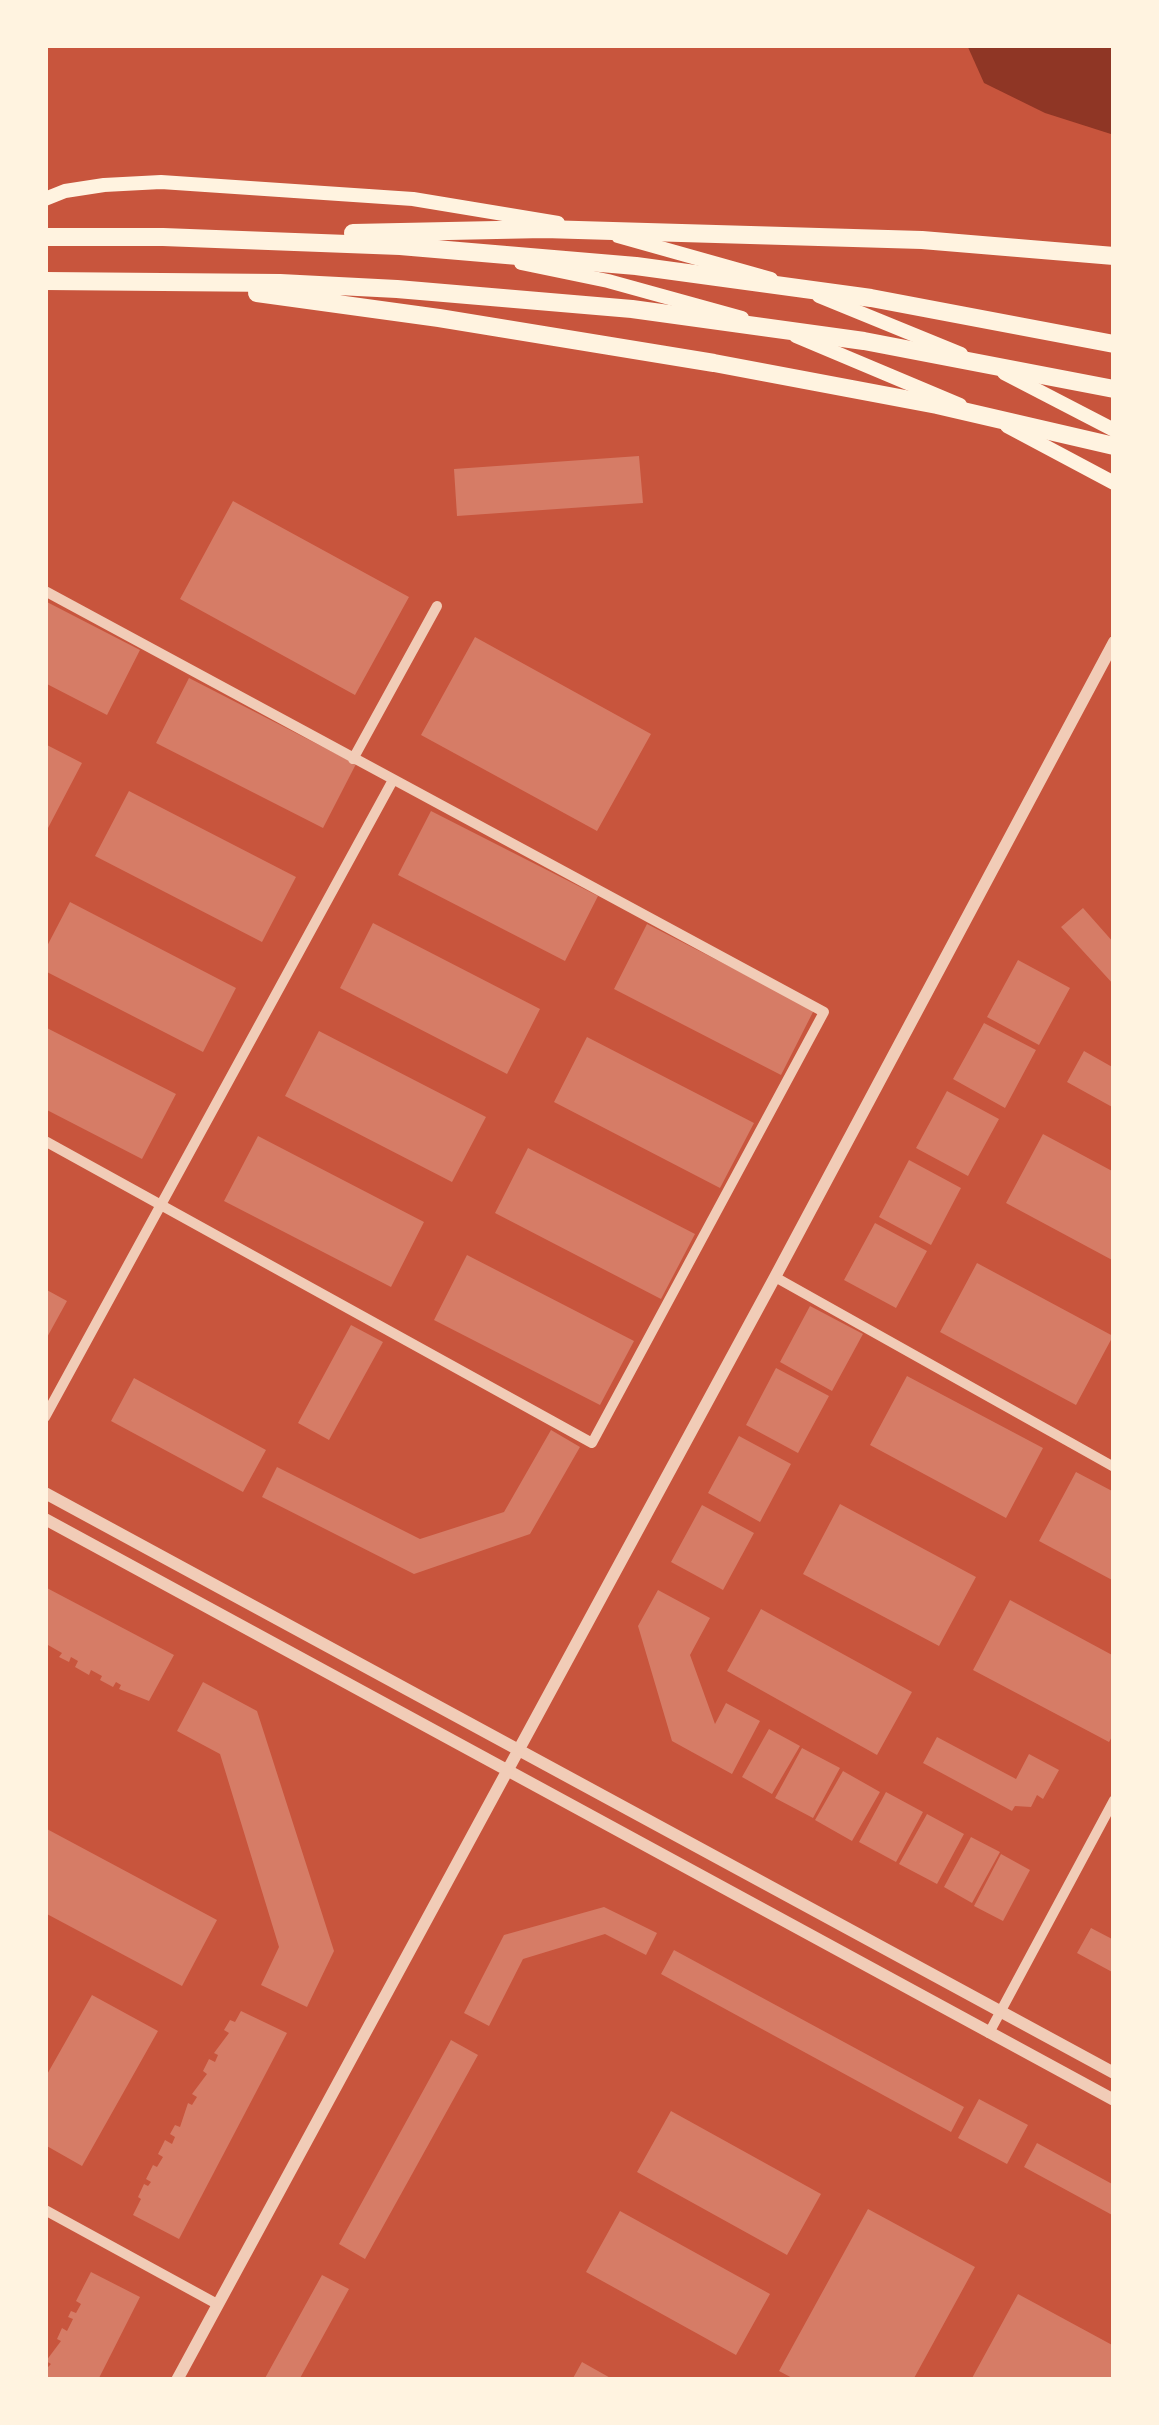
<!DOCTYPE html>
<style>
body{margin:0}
#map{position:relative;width:1159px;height:2425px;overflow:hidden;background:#c8553d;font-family:Lato,sans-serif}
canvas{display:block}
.frame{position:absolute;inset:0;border:48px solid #fff3e0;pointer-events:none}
</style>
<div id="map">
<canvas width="1159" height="2425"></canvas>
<div class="frame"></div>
</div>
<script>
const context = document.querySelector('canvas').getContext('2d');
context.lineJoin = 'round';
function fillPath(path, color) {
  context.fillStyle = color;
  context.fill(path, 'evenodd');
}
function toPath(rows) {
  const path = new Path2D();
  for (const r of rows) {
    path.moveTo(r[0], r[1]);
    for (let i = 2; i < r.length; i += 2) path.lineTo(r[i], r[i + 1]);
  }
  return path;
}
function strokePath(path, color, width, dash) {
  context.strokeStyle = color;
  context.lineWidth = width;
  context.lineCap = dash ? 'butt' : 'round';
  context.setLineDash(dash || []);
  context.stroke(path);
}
fillPath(toPath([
 [967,45,1114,45,1114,135,1045,113,984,83]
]), '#8f3625');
fillPath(toPath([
 [639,456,643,503,457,516,454,469],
 [233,501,409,597,355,695,180,599],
 [45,601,140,650,107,715,45,683],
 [475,637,651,734,597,831,421,735],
 [189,678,356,764,323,828,156,743],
 [45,744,82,763,48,828,45,826],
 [129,791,296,877,262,942,95,856],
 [431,811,598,896,565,961,398,875],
 [70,902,236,988,203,1052,45,971,45,950],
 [1083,908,1114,943,1114,985,1061,927],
 [373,923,540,1009,507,1074,340,988],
 [647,924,814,1010,781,1075,614,989],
 [1018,960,1070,988,1039,1045,987,1017],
 [984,1023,1036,1050,1005,1108,953,1079],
 [45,1027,176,1094,142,1159,45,1109],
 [319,1031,486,1117,452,1182,285,1096],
 [587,1037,754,1123,720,1188,554,1102],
 [1084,1051,1114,1068,1114,1108,1067,1082],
 [947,1091,999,1119,968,1176,916,1148],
 [1043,1134,1114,1172,1114,1261,1006,1203],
 [258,1136,424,1222,391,1287,224,1201],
 [528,1148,695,1234,661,1299,495,1213],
 [909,1160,961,1188,931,1245,879,1217],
 [875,1223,927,1251,896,1308,844,1280],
 [467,1255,634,1341,600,1405,434,1320],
 [977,1263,1113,1336,1076,1405,940,1332],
 [45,1289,67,1301,45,1341],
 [810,1306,863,1334,832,1391,780,1362],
 [351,1325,383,1342,329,1440,298,1423],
 [776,1368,829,1396,798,1453,746,1425],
 [907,1376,1043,1448,1006,1518,870,1445],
 [134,1378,266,1450,243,1492,111,1421],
 [551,1430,580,1447,530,1534,414,1574,262,1497,277,1467,420,1539,504,1512],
 [739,1436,791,1464,760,1522,708,1493],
 [1076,1472,1114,1492,1114,1581,1039,1541],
 [840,1504,976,1577,939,1646,803,1574],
 [702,1505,754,1533,723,1590,671,1562],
 [45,1587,174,1655,149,1701,119,1689,121,1685,116,1682,113,1687,100,1680,102,1676,91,1670,89,1675,75,1667,78,1661,71,1657,69,1662,59,1657,62,1653,48,1645,45,1651],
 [658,1590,710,1618,690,1655,715,1724,726,1703,760,1721,732,1774,672,1741,638,1626],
 [1010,1600,1114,1656,1114,1733,1109,1742,973,1670],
 [761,1609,912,1692,877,1755,727,1671],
 [203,1682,257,1711,334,1951,307,2007,261,1985,279,1947,220,1754,177,1731],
 [769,1729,800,1746,772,1794,742,1777],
 [937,1737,1016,1779,1029,1754,1059,1770,1043,1799,1037,1795,1031,1807,1015,1806,1012,1811,923,1763],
 [802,1748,840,1768,813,1818,775,1798],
 [843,1771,880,1792,852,1841,815,1820],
 [886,1792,923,1812,896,1862,859,1842],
 [927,1814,964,1834,937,1884,899,1864],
 [45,1828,217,1920,182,1986,45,1913],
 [971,1837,1000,1852,972,1903,944,1887],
 [1001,1854,1030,1870,1003,1921,974,1906],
 [604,1907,657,1933,646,1955,605,1934,523,1959,489,2026,464,2013,504,1935],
 [1091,1928,1114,1940,1114,1973,1077,1953],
 [674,1950,964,2107,951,2132,661,1974],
 [92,1995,158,2031,82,2166,45,2145,45,2078],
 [241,2011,287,2033,179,2239,133,2215,141,2199,138,2197,144,2184,148,2186,151,2182,146,2179,153,2165,157,2167,163,2157,158,2154,165,2140,172,2144,175,2137,170,2134,175,2125,180,2127,188,2103,192,2105,197,2097,192,2094,207,2074,203,2071,209,2059,215,2062,218,2055,214,2053,229,2033,224,2030,230,2020,235,2022],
 [451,2040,478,2055,365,2259,339,2244],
 [979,2099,1028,2125,1007,2164,958,2138],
 [671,2111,821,2194,787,2255,637,2172],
 [1037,2143,1114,2185,1114,2216,1024,2167],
 [868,2209,975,2267,913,2380,796,2380,779,2371],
 [620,2211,770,2294,736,2355,586,2272],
 [91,2272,140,2297,98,2380,45,2380,45,2370,51,2364,46,2361,61,2341,57,2339,62,2328,67,2331,73,2319,68,2317,71,2311,76,2313,81,2304,76,2301],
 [322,2275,349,2289,299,2380,264,2380],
 [1018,2294,1114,2346,1114,2373,1110,2380,971,2380],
 [582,2362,614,2380,572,2380]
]), '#d67c66');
strokePath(toPath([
 [45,591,824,1012,592,1443,45,1141],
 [353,759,437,606],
 [775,1277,1114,1467],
 [45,1417,393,780],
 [989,2033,1114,1800],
 [45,2210,217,2304]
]), '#f1ccb7', 10);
strokePath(toPath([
 [45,1493,1114,2073],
 [45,1519,1114,2100],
 [177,2380,775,1277,1114,642]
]), '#f1ccb7', 12);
strokePath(toPath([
 [45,199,65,191,104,185,161,182,413,199,558,223],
 [618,236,771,279],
 [521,263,608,281,742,318],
 [819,296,961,354],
 [796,336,960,405],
 [1004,373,1114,430],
 [1007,426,1114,483]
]), '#fff3e0', 14);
strokePath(toPath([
 [353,233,544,229,922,240,1114,256],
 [45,237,163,237,400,246,636,266,871,298,1114,344],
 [45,281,280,283,397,289,632,309,864,341,1114,389],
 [257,293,439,318,714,363,937,405,1114,446]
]), '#fff3e0', 18);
</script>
